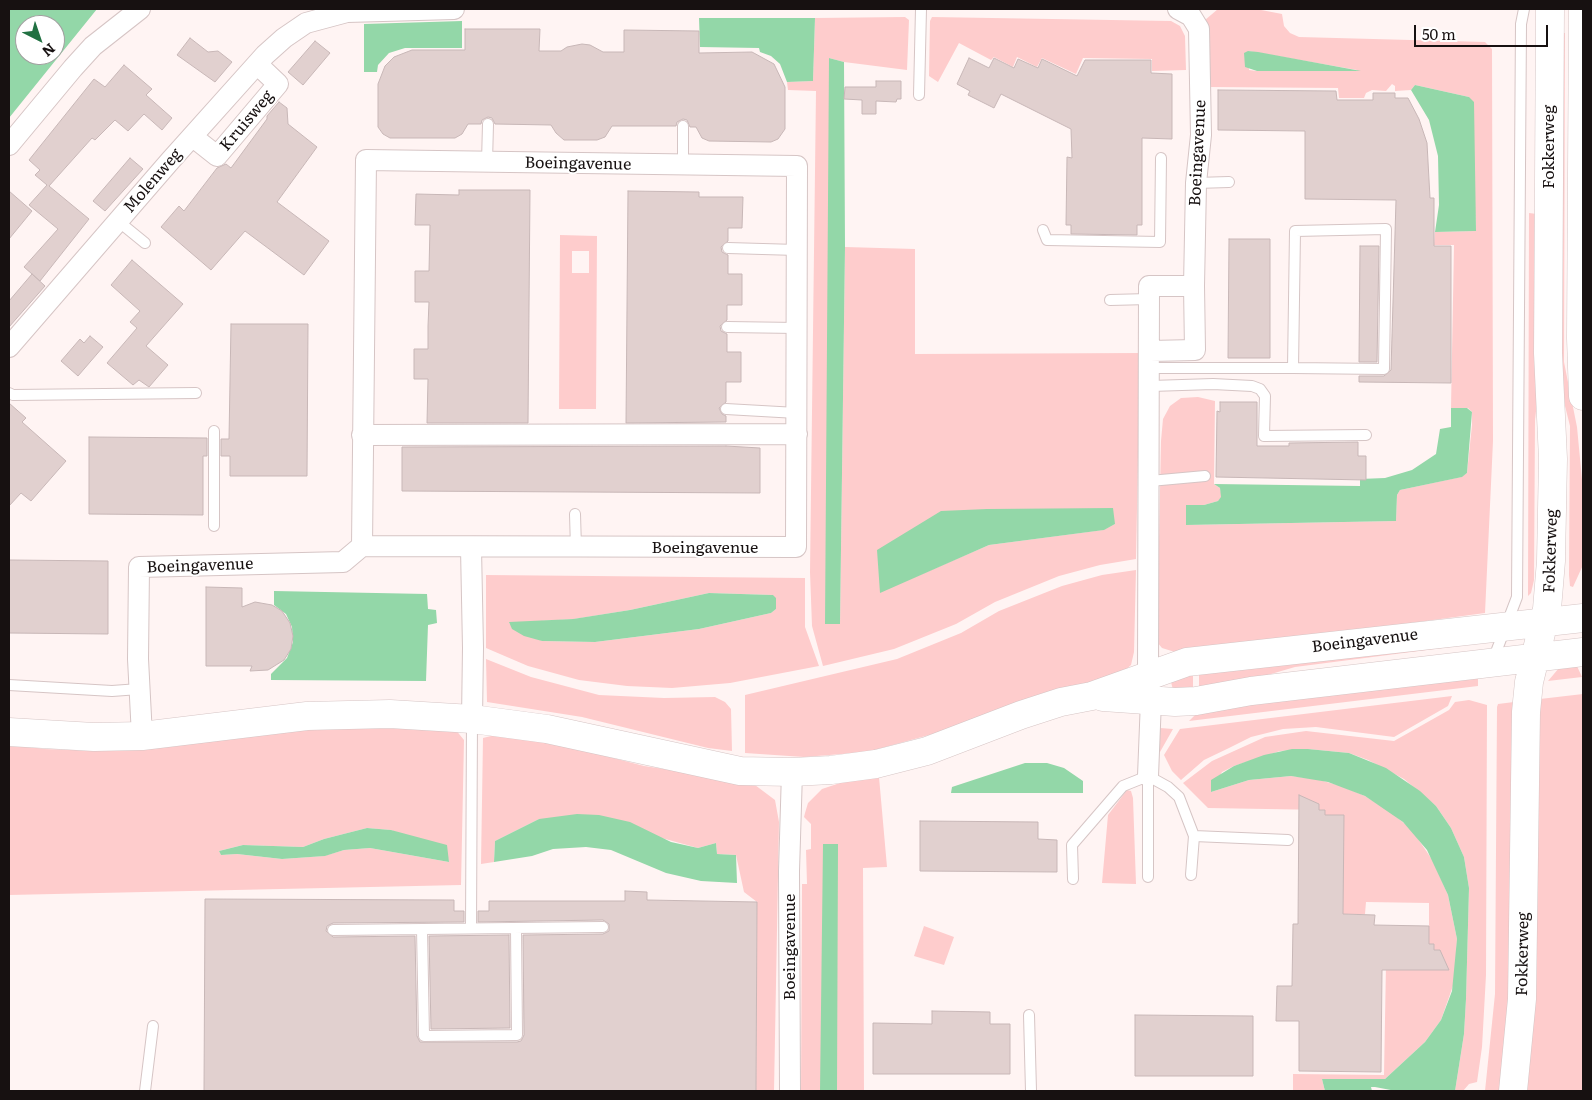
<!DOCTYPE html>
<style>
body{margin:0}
#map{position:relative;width:1592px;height:1100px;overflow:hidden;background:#fff4f3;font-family:Literata,serif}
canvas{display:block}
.frame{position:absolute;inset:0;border:10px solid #171111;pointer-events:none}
.north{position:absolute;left:15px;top:15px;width:50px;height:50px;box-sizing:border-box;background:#fff;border:1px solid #a2a0a0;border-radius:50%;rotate:139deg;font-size:14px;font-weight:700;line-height:20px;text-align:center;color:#171111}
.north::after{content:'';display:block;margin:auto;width:18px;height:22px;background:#217142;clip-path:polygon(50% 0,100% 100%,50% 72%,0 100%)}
.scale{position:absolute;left:1414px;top:25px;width:134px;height:22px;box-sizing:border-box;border:2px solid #171111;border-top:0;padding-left:6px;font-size:15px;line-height:18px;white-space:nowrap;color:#171111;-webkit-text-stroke:4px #fff;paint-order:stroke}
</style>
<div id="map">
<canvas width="1592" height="1100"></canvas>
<div class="frame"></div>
<div class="north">N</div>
<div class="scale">50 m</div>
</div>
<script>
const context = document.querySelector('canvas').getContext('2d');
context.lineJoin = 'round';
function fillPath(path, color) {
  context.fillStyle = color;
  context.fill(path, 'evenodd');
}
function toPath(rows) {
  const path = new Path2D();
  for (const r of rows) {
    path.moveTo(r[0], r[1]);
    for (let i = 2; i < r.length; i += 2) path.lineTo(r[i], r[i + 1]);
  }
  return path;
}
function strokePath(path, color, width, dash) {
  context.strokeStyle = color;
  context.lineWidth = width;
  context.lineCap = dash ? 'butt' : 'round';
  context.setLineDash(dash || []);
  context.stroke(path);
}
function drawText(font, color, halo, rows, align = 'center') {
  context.font = font + ' Literata,serif';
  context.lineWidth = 4;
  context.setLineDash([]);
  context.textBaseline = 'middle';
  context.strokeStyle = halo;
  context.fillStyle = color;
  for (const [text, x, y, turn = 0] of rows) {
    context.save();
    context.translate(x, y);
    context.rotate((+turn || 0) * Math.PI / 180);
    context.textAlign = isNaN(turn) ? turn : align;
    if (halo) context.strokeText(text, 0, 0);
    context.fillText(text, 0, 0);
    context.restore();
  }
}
fillPath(toPath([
 [1218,9,1256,9,1282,14,1284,26,1290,33,1299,37,1485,42,1492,49,1493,441,1485,613,1203,651,1175,652,1162,648,1157,642,1161,441,1163,419,1170,406,1181,398,1198,397,1215,401,1214,484,1220,488,1222,497,1218,501,1204,505,1186,505,1187,525,1396,521,1397,495,1400,490,1461,477,1467,473,1472,425,1472,412,1468,408,1451,408,1454,245,1434,245,1435,232,1476,231,1469,97,1415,85,1411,90,1395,91,1395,86,1392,84,1386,91,1372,90,1366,93,1364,98,1339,98,1338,88,1209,87,1209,38,1205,20],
 [1248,51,1357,70,1357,71,1257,71,1249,70],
 [905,17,909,20,907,70,844,62,829,58,840,624,845,247,915,249,915,354,1140,353,1136,559,1100,565,1059,576,995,602,956,624,894,649,823,666,812,626,810,572,816,91,788,90,787,82,813,81,815,18],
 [987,509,1115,524,1103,530,989,545,880,592],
 [932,17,1171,21,1180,26,1185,36,1186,70,1152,71,1152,59,1083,58,1076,74,1042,58,1037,67,1017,57,1013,67,994,57,991,60,959,43,938,82,929,76,930,21],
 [1560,33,1565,33,1564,362,1577,427,1583,490,1583,565,1573,587,1570,586,1569,575,1570,426,1560,386],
 [1529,213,1537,214,1539,385,1535,420,1534,580,1531,593,1528,596],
 [560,235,597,236,596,409,559,409],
 [572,251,589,251,589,273,572,273],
 [1136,570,1134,652,1131,665,1119,676,951,729,867,752,804,757,745,753,745,695,897,659,961,633,999,611,1062,586,1102,575],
 [486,575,805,578,805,627,819,666,730,683,672,688,627,686,579,680,528,666,486,648],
 [709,593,773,595,776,609,771,613,699,629,595,642,542,641,509,623,574,619,630,610],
 [1481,643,1295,667,1199,695,1199,668],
 [486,659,531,677,599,695,664,698,715,697,725,702,731,709,732,751,708,748,582,717,487,702],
 [1576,664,1582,677,1548,681,1559,668],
 [1193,668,1193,696,1173,690,1171,682],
 [1478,673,1478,686,1189,721,1199,711],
 [1583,694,1583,1091,1523,1091,1535,723,1540,699],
 [1452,696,1448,706,1394,737,1316,727,1283,729,1251,737,1229,748,1204,760,1181,780,1172,771,1164,755,1180,729],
 [1469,700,1487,705,1486,975,1482,1047,1477,1082,1469,1084,1463,1091,1455,1091,1464,1034,1466,999,1469,888,1464,857,1451,828,1436,806,1404,779,1368,760,1349,753,1308,749,1280,751,1234,766,1222,772,1211,792,1249,780,1291,776,1316,779,1341,786,1365,796,1392,813,1412,830,1433,861,1448,895,1457,939,1455,980,1441,1020,1425,1042,1385,1079,1322,1079,1325,1091,1293,1091,1293,1074,1384,1075,1386,964,1434,944,1429,944,1429,903,1366,902,1365,914,1343,914,1343,901,1337,901,1338,815,1325,815,1325,810,1208,808,1183,783,1212,761,1265,737,1306,731,1394,741,1449,710,1455,702],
 [1514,702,1514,883,1504,1091,1485,1091,1495,994,1497,707,1498,704],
 [382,726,455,729,464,740,461,885,9,895,9,744,44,749,105,751,251,733],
 [367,828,391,830,447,854,449,862,370,848,344,850,324,856,282,859,237,854,221,855,219,851,243,845,303,847,324,839],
 [1160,728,1173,729,1160,752,1157,750],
 [499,734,567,746,644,766,730,779,755,785,775,800,779,822,774,1091,756,1091,757,902,744,892,736,855,717,854,716,843,698,848,658,837,539,819,495,841,494,862,481,864,483,738],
 [879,777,887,867,863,868,864,1091,801,1091,802,884,807,884,806,850,811,849,811,824,804,817,805,813,808,803,822,789,843,782],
 [1127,790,1131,791,1133,798,1136,884,1102,883,1108,815],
 [924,926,954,937,944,965,914,956]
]), '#fecccc');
fillPath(toPath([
 [9,9,97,9,9,118],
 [25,25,55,25,55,55,25,55],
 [699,18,815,18,813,81,787,82,780,64,771,56,760,52,759,48,700,47],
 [462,21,462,48,405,48,389,53,378,65,377,72,364,72,364,24],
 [1248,51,1258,52,1361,71,1257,71,1245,67,1244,53],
 [829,58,844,62,845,247,840,624,825,624],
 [1415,85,1469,97,1474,102,1476,231,1435,232,1439,205,1438,156,1429,120,1411,90],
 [1451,408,1467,408,1472,412,1467,473,1462,477,1400,490,1397,495,1396,521,1186,525,1186,505,1204,505,1218,501,1221,497,1220,488,1214,484,1360,486,1360,479,1385,478,1412,470,1436,454,1440,429,1451,427],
 [1113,508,1115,524,1104,530,989,545,880,593,877,550,941,511,987,509],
 [274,591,427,594,428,609,436,610,437,623,428,625,426,681,271,680,271,674,287,658,293,642,292,627,286,614,274,605],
 [709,593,773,595,776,598,776,609,771,613,699,629,595,642,542,641,524,636,512,629,509,622,573,619,630,610],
 [1292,749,1308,749,1349,753,1386,768,1420,791,1436,806,1451,828,1464,857,1469,888,1466,999,1464,1034,1455,1091,1396,1091,1375,1087,1371,1087,1372,1091,1325,1091,1322,1079,1385,1079,1425,1042,1441,1020,1452,991,1457,939,1448,895,1427,850,1403,822,1365,796,1328,782,1291,776,1249,780,1211,792,1211,780,1234,766,1264,755],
 [1025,763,1047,763,1064,768,1083,781,1083,793,951,793,952,787],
 [577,814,599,815,630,822,671,842,698,848,716,843,717,854,736,855,737,883,701,881,666,873,611,850,586,847,553,849,532,856,494,862,495,841,539,819],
 [367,828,391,830,447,845,449,862,370,848,344,850,325,856,282,859,237,854,221,855,219,851,243,845,303,847,324,839],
 [823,844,838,844,837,1091,820,1091]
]), '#93d7a8');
const building = toPath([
 [465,29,540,29,539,51,561,51,567,47,582,44,590,45,603,52,624,52,624,30,699,31,699,53,752,52,774,64,785,87,785,129,778,139,771,142,709,141,702,138,696,127,690,127,687,120,683,119,677,122,676,126,612,126,605,137,597,140,564,140,556,133,551,125,495,124,492,118,488,117,482,120,481,124,468,124,462,134,455,138,390,138,383,134,378,127,378,84,385,66,394,57,412,50,465,50,465,29],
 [190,38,208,52,218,51,232,62,215,82,177,55,190,38],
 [315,41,330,53,303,85,288,72,315,41],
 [969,58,989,68,994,58,1014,68,1018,59,1038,68,1042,59,1077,76,1085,60,1151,60,1151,73,1172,74,1172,139,1142,138,1142,225,1137,225,1137,235,1071,234,1071,225,1066,225,1067,157,1072,158,1071,129,1001,94,994,108,968,95,970,91,957,84,969,58],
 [124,65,152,89,146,95,172,118,162,130,144,114,128,131,115,120,95,140,92,138,49,186,89,219,40,281,24,267,58,229,29,205,47,185,35,175,40,170,29,160,94,79,105,87,124,65],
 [876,81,901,81,901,99,897,99,896,102,876,101,876,114,862,114,862,100,844,99,845,87,876,87,876,81],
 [1218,90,1336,91,1337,100,1373,100,1373,93,1395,93,1395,98,1408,98,1419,119,1427,143,1430,198,1434,198,1434,246,1451,246,1451,383,1359,382,1359,376,1384,376,1391,370,1396,200,1305,199,1305,131,1218,130,1218,90],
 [279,102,287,108,288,124,317,147,277,202,329,241,304,275,245,231,211,270,161,227,179,206,184,211,217,168,226,164,231,168,267,119,267,116,279,102],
 [130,158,143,169,105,211,93,201,130,158],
 [459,190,530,190,528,423,427,423,428,379,414,379,414,349,428,349,428,326,429,302,415,302,415,271,429,271,430,225,415,225,416,194,459,195,459,190],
 [9,191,32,211,9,239,9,191],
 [628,191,699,192,699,197,743,197,742,228,728,228,728,241,721,247,722,252,728,255,728,274,742,274,742,305,727,305,727,320,720,326,721,331,727,334,727,352,741,352,741,382,726,382,726,402,719,408,722,414,726,416,726,422,626,423,628,191],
 [1229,239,1270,239,1270,358,1228,358,1229,239],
 [1360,246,1379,246,1377,362,1359,362,1360,246],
 [132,260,183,304,146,346,168,365,149,387,139,380,133,385,107,363,137,328,130,322,140,311,111,285,132,260],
 [32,274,45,286,9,327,9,301,32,274],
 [231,324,308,324,307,476,230,476,230,456,221,456,221,439,229,439,231,324],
 [90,336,103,347,78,376,61,361,80,339,84,343,90,336],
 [1220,402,1257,402,1257,446,1289,446,1289,443,1358,442,1358,456,1366,456,1366,480,1216,477,1217,411,1220,412,1220,402],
 [9,403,26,418,22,422,66,461,31,501,21,493,9,506,9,403],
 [89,437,207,438,207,456,203,456,203,515,89,514,89,437],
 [726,446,760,448,760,493,402,491,402,447,726,446],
 [9,560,108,561,108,634,9,633,9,560],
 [206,587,242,588,242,607,255,602,272,605,282,611,290,623,293,636,291,649,284,660,268,670,250,671,252,666,206,666,206,587],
 [1299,795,1319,804,1319,810,1325,810,1325,815,1344,815,1343,914,1375,915,1374,925,1429,926,1429,944,1434,944,1434,950,1440,950,1449,970,1382,970,1381,1072,1299,1071,1299,1021,1276,1021,1277,986,1292,986,1293,924,1298,924,1299,795],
 [920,821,1038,822,1038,839,1057,840,1057,872,920,871,920,821],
 [625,891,647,892,647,900,757,902,756,1091,204,1091,205,899,454,900,454,911,464,911,464,922,333,923,327,926,326,931,333,937,415,936,417,1036,420,1042,517,1042,521,1041,524,1035,523,935,603,934,609,931,609,924,603,920,478,922,478,911,489,911,489,901,625,901,625,891],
 [509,935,510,1028,431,1029,429,936,509,935],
 [932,1011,990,1012,990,1024,1010,1024,1010,1074,873,1074,873,1023,932,1024,932,1011],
 [1135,1015,1253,1016,1253,1076,1135,1076,1135,1015]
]);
fillPath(building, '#e1d0cf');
strokePath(building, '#c8b7b7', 1);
const lane = toPath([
 [919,95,921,9],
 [683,126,683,166],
 [487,162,488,124],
 [1196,183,1229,182],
 [118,221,145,243],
 [1043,230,1047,240,1160,242,1161,158],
 [728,248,797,250],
 [1110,300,1149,299],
 [727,327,797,328],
 [1151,368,1293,368,1384,369,1386,229,1295,231,1293,368],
 [1151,386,1213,384,1252,386,1260,389,1265,396,1264,436,1366,435],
 [9,393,13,395,196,393],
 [726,409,797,413],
 [214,431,214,526],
 [1150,481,1205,476],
 [575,514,576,548],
 [1493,660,1517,597,1521,24,1524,9],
 [9,685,112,691,139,689],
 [1148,776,1168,787,1179,797,1194,836,1191,875],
 [1148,776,1148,877],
 [1194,836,1288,840],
 [1073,879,1072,845,1123,786,1148,776],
 [471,928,472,720],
 [422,929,424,1036,517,1035,516,928],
 [333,930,603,927],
 [1029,1015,1031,1091],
 [145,1091,153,1026]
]);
const street = toPath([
 [193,137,217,156,278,84,257,64],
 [9,145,73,68,93,46,140,9],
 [9,347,170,161,265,55,284,38,306,23,347,12,454,9],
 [1150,351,1195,350,1194,286],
 [362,435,797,434],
 [471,548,473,648,472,719],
 [142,736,138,659,139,567,343,562,362,546,796,547,797,166,366,160,362,546],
 [1148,776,1151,700,1148,676,1149,286,1194,286,1196,183,1201,135,1199,29,1191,16,1178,9],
 [790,1091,789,871,792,772]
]);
const secondary = toPath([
 [1583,9,1581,338,1583,396],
 [1103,697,1175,702,1196,701,1251,691,1583,652],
 [9,732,94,737,142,736,307,716,390,714,472,719,547,729,740,771,792,772,831,770,876,764,927,751,1021,715,1061,702,1092,696,1187,662,1583,618],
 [1513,1091,1522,999,1526,712,1529,682,1547,609,1551,561,1553,459,1548,353,1550,9]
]);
strokePath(lane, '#d6c5c5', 12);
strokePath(street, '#d6c5c5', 22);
strokePath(secondary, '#d6c5c5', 29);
strokePath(lane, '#fff', 10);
strokePath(street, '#fff', 20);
strokePath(secondary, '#fff', 28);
drawText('16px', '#171111', '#fff', [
 ["Kruisweg",247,121,-50],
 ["Fokkerweg",1549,147,-90],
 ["Boeingavenue",1198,153,-87],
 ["Boeingavenue",578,164,1],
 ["Molenweg",153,181,-49],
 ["Boeingavenue",705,548],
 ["Fokkerweg",1551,551,-88],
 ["Boeingavenue",200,566,-2],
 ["Boeingavenue",1365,641,-7],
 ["Boeingavenue",790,947,-90],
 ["Fokkerweg",1523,954,-89]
]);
</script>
